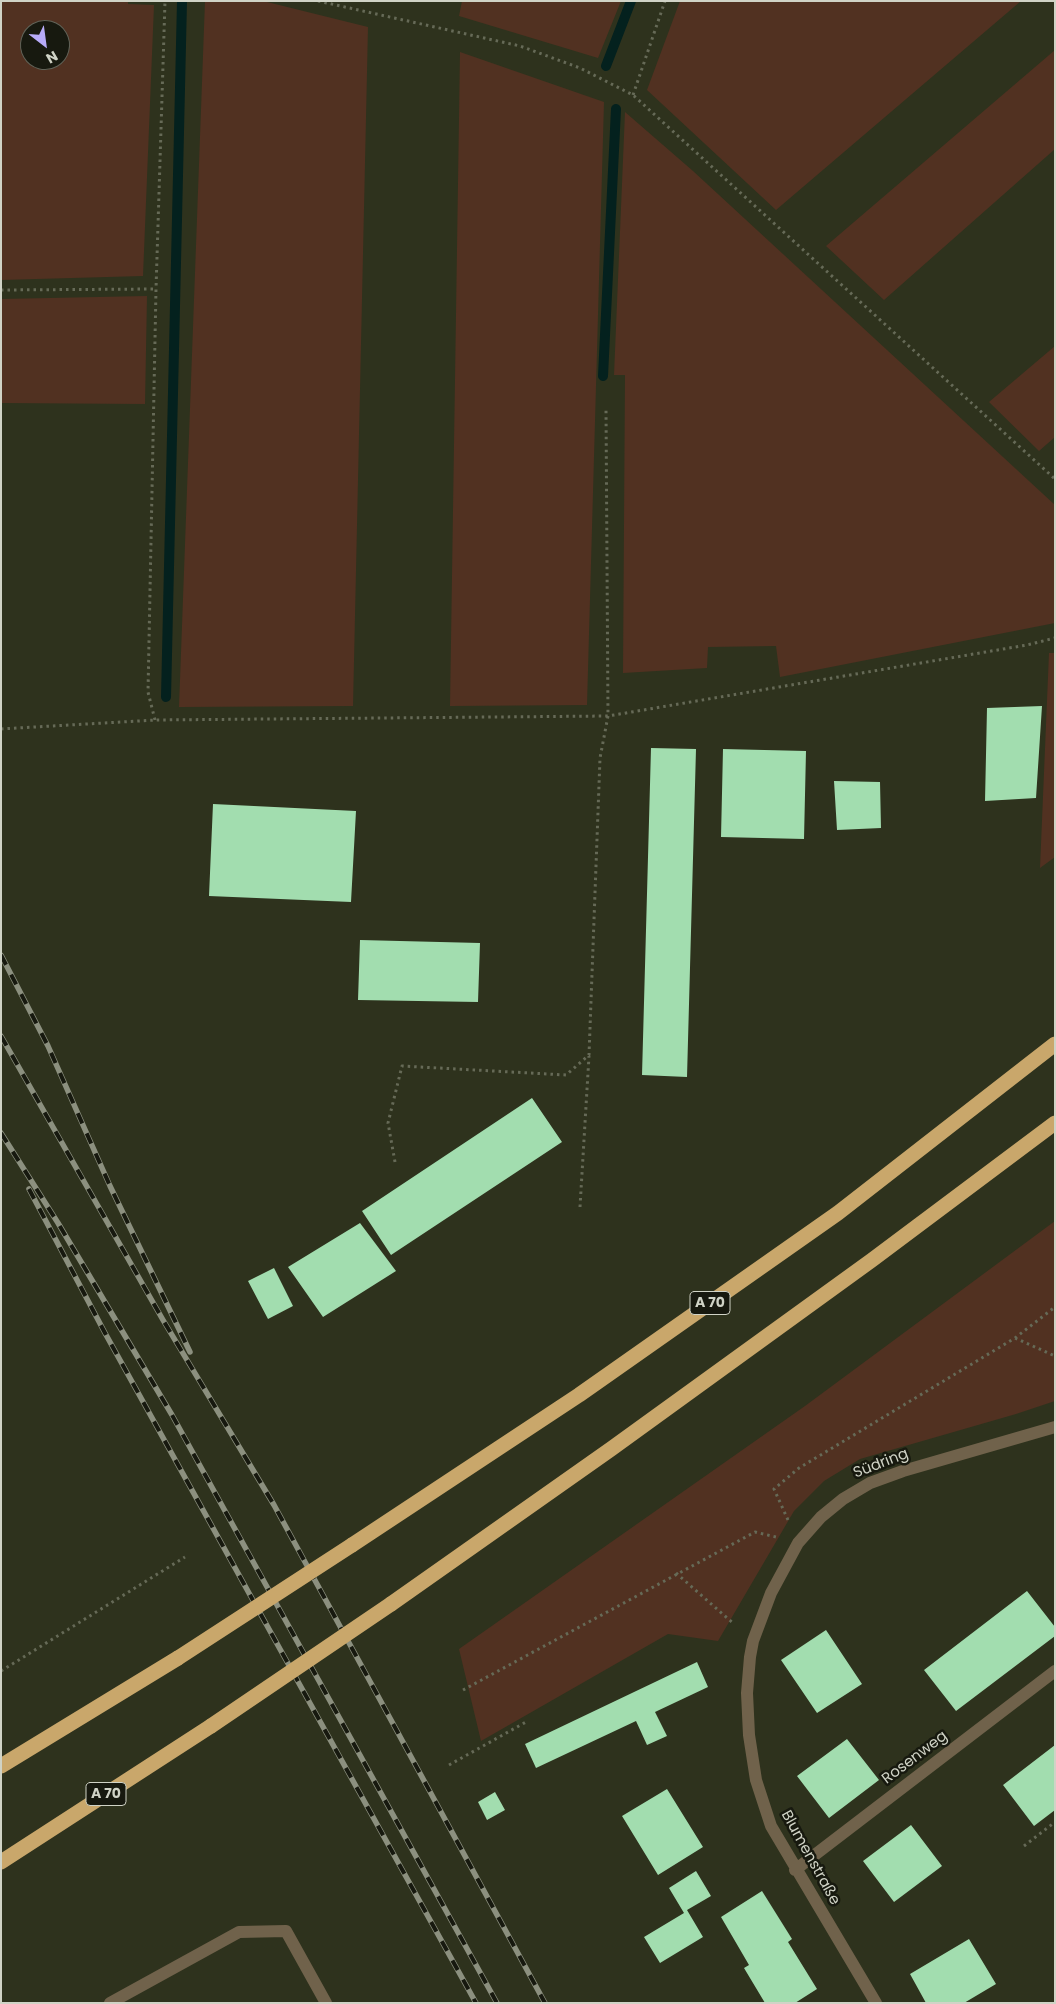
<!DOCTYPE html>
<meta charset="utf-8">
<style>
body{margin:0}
#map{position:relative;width:1056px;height:2004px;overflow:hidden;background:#2e321d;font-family:Poppins,sans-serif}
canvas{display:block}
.frame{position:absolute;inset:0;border:2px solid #d0d3c6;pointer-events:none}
.north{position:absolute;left:20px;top:20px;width:50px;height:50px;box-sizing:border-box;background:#17190f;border:1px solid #616358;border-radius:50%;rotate:150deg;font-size:14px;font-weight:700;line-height:20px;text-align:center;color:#d0d3c6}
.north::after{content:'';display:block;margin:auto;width:18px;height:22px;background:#b7abf8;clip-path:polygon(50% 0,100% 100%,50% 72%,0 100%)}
</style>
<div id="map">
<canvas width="1056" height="2004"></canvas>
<div class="frame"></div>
<div class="north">N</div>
</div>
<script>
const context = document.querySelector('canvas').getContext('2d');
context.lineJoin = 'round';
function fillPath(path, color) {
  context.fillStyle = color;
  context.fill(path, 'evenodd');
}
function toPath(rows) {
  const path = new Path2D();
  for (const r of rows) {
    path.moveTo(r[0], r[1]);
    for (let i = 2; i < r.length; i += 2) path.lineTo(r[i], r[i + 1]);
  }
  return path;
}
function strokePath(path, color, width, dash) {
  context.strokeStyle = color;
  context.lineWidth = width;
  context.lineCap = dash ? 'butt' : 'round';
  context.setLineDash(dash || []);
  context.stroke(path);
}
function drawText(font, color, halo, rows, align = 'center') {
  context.font = font + ' Poppins,sans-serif';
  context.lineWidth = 5;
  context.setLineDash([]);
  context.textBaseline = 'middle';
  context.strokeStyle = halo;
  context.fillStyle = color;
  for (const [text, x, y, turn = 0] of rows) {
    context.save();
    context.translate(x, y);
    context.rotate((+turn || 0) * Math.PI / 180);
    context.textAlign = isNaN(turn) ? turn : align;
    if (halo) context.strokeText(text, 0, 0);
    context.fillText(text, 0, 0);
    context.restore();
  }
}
fillPath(toPath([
 [1,1,128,1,128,4,154,5,143,276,1,280],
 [30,30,60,30,60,60,30,60],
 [205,1,263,1,368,27,353,706,179,707],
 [462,1,621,1,598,58,459,16],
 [680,1,1021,1,776,210,647,90],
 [1055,50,1055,149,884,300,826,246],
 [460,52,604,102,587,705,450,706],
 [625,112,693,171,1055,505,1055,623,780,677,776,646,708,647,707,668,623,673,625,375,614,375],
 [147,296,145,404,1,403,1,299],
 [1055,346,1055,437,1039,451,989,402],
 [1049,653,1055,653,1055,857,1040,868],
 [1055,1221,1055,1401,1016,1414,860,1459,824,1481,794,1511,718,1641,668,1634,481,1741,459,1649,805,1406]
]), '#513121');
strokePath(toPath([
 [606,66,631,1],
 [603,376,616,109],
 [166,697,182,1]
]), '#04211e', 10);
fillPath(toPath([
 [1042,706,1036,798,985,801,987,708],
 [651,748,696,749,687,1077,642,1075],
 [723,749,806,751,804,839,721,837],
 [834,781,880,782,881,828,837,830],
 [213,804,356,811,351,902,209,896],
 [360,940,480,943,478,1002,358,1000],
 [532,1098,562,1142,391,1255,362,1211],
 [360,1223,396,1271,323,1317,288,1267],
 [274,1268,293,1306,268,1319,248,1281],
 [1027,1591,1055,1627,1055,1636,956,1711,924,1670],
 [826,1630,862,1684,817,1713,781,1660],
 [697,1662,708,1687,655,1712,667,1736,647,1745,636,1721,536,1768,525,1744],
 [847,1739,879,1780,829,1818,797,1776],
 [1055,1745,1055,1810,1034,1826,1003,1785],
 [667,1789,703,1847,658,1875,622,1816],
 [495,1792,505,1810,487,1820,478,1802],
 [911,1825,942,1866,894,1902,863,1861],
 [696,1871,711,1896,687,1910,703,1937,660,1963,644,1937,684,1913,669,1888],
 [762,1891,792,1939,788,1942,817,1989,795,2003,765,2003,744,1968,749,1965,721,1917],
 [969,1939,996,1984,964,2003,926,2003,910,1974]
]), '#a2ddaf');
strokePath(toPath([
 [318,1,520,46,580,68,633,95,1055,479],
 [633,95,665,1],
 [1,290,156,289],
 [155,720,148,692,156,289,165,1],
 [1,729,155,720,608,716,606,409],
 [395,1162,388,1123,402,1066,566,1075,589,1055,600,758,608,716,1027,645,1055,638],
 [580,1207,589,1056],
 [1015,1338,1055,1356],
 [788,1520,774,1489,799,1468,1015,1338,1055,1307],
 [676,1573,734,1624],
 [1,1671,185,1557],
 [463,1690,755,1532,776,1537],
 [449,1765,526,1722],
 [1024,1846,1055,1822]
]), '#666a57', 3, [2.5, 4]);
strokePath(toPath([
 [795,1870,1055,1671],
 [110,2003,239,1932,286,1931,326,2003],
 [876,2003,771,1826,756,1780,749,1735,747,1693,750,1657,753,1641,771,1593,798,1543,821,1517,843,1499,870,1483,903,1471,1055,1427]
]), '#70624b', 12);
strokePath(toPath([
 [352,1545,579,1395,838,1213,1055,1044],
 [391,1604,611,1449,872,1260,1055,1123],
 [1,1766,178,1658],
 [1,1862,211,1726]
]), '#c9a76b', 15);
const rail = toPath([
 [1,955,48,1046,110,1186,190,1352],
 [1,1036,163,1320,274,1505,545,2003],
 [1,1133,58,1223,172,1415,497,2003],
 [29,1189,105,1333,476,2003]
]);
strokePath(rail, '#8c907f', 5.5);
strokePath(rail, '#17190f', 4, [11]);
strokePath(toPath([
 [178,1658,352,1545],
 [211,1726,391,1604]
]), '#c9a76b', 15);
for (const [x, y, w] of [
 [710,1303,40],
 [106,1794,40]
]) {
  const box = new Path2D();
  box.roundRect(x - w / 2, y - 11.5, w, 23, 4);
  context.fillStyle = '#17190f';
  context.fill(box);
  strokePath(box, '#d0d3c6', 1);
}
drawText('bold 14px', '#d0d3c6', null, [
 ["A 70",710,1303],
 ["A 70",106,1794]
]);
drawText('15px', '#d0d3c6', '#17190f', [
 ["Südring",881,1464,-21],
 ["Rosenweg",915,1758,-37],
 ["Blumenstraße",810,1858,61]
]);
</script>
